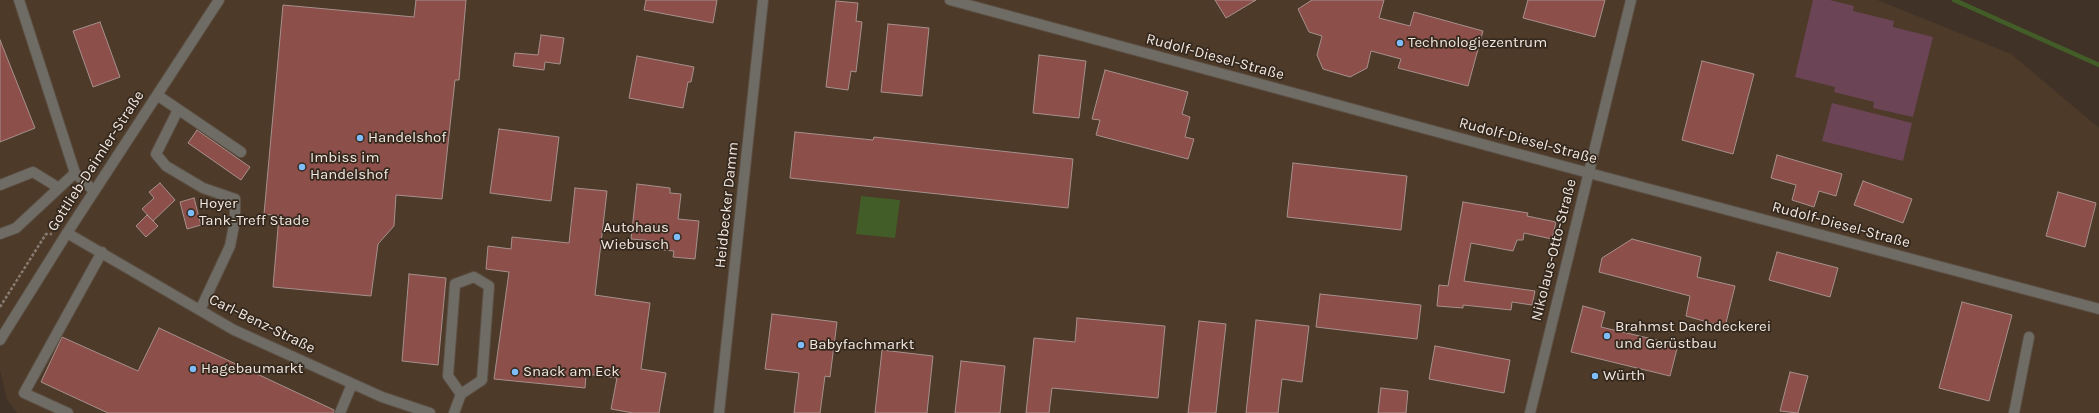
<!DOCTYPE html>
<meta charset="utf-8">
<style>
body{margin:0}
canvas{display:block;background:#403226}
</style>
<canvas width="2099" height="413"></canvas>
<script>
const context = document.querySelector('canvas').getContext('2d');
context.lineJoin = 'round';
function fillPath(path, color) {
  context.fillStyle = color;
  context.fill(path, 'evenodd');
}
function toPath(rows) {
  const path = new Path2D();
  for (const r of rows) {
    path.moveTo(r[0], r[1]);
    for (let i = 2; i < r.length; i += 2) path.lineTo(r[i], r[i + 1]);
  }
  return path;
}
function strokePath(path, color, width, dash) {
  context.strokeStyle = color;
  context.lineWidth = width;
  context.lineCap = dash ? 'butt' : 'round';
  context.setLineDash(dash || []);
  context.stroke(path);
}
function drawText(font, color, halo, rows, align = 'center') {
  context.font = font + ' Karla,sans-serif';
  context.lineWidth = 3.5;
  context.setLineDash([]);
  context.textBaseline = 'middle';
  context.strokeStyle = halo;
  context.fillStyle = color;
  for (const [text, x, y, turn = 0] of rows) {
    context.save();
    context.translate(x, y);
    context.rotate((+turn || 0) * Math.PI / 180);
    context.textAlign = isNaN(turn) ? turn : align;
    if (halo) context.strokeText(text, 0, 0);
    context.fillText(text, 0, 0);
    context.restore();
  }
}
fillPath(toPath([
 [0,0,1877,0,2011,54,2099,128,2099,413,17,413,7,399,0,370]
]), '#4d3a29');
fillPath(toPath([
 [1813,0,1830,0,1854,6,1853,11,1894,21,1893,27,1933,37,1913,117,1873,108,1874,102,1834,92,1835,87,1795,77],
 [1832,103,1912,123,1903,161,1822,141]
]), '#6b4455');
fillPath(toPath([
 [861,196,900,200,895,238,856,234]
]), '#435d28');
strokePath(toPath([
 [1954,0,2099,65]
]), '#435d28', 4.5);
const building = toPath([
 [416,0,466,0,459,80,455,80,442,199,396,195,394,226,378,244,371,296,273,287,279,216,264,214,283,5,414,17,416,0],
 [646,0,717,0,713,23,644,10,646,0],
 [1215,0,1256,0,1226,18,1215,0],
 [1312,0,1384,0,1379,18,1410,26,1414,12,1483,31,1468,86,1398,68,1401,59,1371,51,1367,68,1350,77,1323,69,1317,55,1322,36,1309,32,1298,9,1312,0],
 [1528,0,1605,0,1595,37,1523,18,1528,0],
 [836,1,858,3,856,21,862,22,856,72,851,71,848,90,826,87,836,1],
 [100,22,120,77,93,87,73,31,100,22],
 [888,24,929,28,922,96,881,92,888,24],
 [541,35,564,38,560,64,545,62,544,70,513,66,515,53,538,55,541,35],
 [0,40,35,128,0,142,0,40],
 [1039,55,1086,61,1079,118,1033,113,1039,55],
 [637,56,694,67,691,82,688,82,683,108,629,98,637,56],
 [1702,61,1754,74,1733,154,1682,140,1702,61],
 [1105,70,1188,92,1182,114,1190,117,1185,137,1194,139,1188,159,1096,135,1100,120,1092,119,1105,70],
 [499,129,559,137,551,201,490,193,499,129],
 [197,130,250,167,241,180,188,143,197,130],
 [795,132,873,140,874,137,1073,159,1068,208,790,178,795,132],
 [1777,155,1842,174,1836,196,1819,191,1814,207,1792,200,1796,185,1771,178,1777,155],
 [1293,163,1407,176,1401,230,1287,217,1293,163],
 [1863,181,1912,199,1903,223,1854,205,1863,181],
 [160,183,175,200,153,221,142,209,154,198,149,192,160,183],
 [637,184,670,188,670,193,681,194,678,219,699,221,695,259,673,257,674,251,654,249,654,241,631,239,637,184],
 [575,188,607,191,595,295,650,303,641,369,666,373,659,413,633,413,611,409,617,378,586,374,585,388,494,379,509,272,486,269,488,246,511,249,512,237,569,243,575,188],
 [2058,192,2096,203,2085,247,2046,236,2058,192],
 [194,198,201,225,187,229,180,202,194,198],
 [1463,202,1528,213,1527,216,1556,222,1552,239,1524,233,1523,240,1517,240,1513,251,1471,243,1464,281,1535,291,1532,305,1512,302,1511,310,1463,305,1463,308,1437,306,1439,285,1448,286,1463,202],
 [147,215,158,226,146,237,136,226,147,215],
 [1632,239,1701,257,1697,277,1735,286,1725,327,1686,316,1690,296,1599,272,1602,258,1632,239],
 [1777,252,1838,268,1830,297,1769,280,1777,252],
 [409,274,446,278,438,365,402,361,409,274],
 [1320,294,1421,305,1417,339,1316,327,1320,294],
 [1962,302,2012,315,1989,401,1939,388,1962,302],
 [1583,306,1605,312,1601,327,1678,345,1670,376,1571,352,1583,306],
 [772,314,837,322,830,377,825,376,820,413,794,413,799,373,765,369,772,314],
 [1077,318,1165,326,1158,398,1052,388,1049,413,1026,413,1034,338,1075,342,1077,318],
 [1256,320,1309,326,1302,382,1282,379,1278,413,1246,413,1256,320],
 [1199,321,1226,324,1216,413,1188,413,1199,321],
 [159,328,334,410,334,413,108,413,41,382,62,337,138,371,159,328],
 [1435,346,1510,360,1504,393,1429,379,1435,346],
 [882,350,933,356,927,413,875,413,882,350],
 [961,361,1005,366,1000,413,955,413,961,361],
 [1790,372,1808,376,1798,413,1780,411,1790,372],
 [1381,388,1408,391,1406,413,1378,413,1381,388]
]);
fillPath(building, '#8c4f49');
strokePath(building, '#a7908d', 1);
const minor = toPath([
 [19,0,75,173,94,191],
 [950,0,1589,173,2099,309],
 [157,95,241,152],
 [178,110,156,154,166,166,203,188,235,199,235,220,230,246,200,310],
 [0,185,33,172,59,188],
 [67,233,234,330,382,397,430,413],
 [0,234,16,228,75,173],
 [0,340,67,233,219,0],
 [68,413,24,393,102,252],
 [340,413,352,384],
 [454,413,461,394,482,380,489,286,474,277,455,284,448,376,461,394],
 [719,413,763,0],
 [1530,413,1631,0],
 [2014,413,2029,337]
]);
strokePath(minor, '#5c4f44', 12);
strokePath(toPath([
 [0,307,46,234,52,234]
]), '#887c72', 2.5, [3, 2]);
strokePath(minor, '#6e6c64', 10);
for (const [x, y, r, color] of [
 [1400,43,4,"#7ebdf9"],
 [360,138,4,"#7ebdf9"],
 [302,167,4,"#7ebdf9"],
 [191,213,4,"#7ebdf9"],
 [677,237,4,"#7ebdf9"],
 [1607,336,4,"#7ebdf9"],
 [801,345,4,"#7ebdf9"],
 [193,369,4,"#7ebdf9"],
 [515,372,4,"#7ebdf9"],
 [1595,376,4,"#7ebdf9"]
]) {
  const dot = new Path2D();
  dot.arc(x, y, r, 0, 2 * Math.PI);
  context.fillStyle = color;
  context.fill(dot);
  strokePath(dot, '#35281d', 1.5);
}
drawText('15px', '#f1e8e1', '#35281d', [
 ["Technologiezentrum",1408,43],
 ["Handelshof",368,138],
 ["Imbiss im",310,158],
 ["Handelshof",310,175],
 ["Hoyer",199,204],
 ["Tank-Treff Stade",199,221],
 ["Autohaus",669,228,"right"],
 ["Wiebusch",669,245,"right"],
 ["Brahmst Dachdeckerei",1615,327],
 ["und Gerüstbau",1615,344],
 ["Babyfachmarkt",809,345],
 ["Hagebaumarkt",201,369],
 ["Snack am Eck",523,372],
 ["Würth",1603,376]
], 'left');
drawText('15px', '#f1e8e1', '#35281d', [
 ["Rudolf-Diesel-Straße",1215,57,15],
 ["Rudolf-Diesel-Straße",1528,141,15],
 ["Gottlieb-Daimler-Straße",96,161,-57],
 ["Heidbecker Damm",727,205,-84],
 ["Rudolf-Diesel-Straße",1841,225,15],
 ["Nikolaus-Otto-Straße",1554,250,-76],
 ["Carl-Benz-Straße",262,324,26]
]);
</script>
